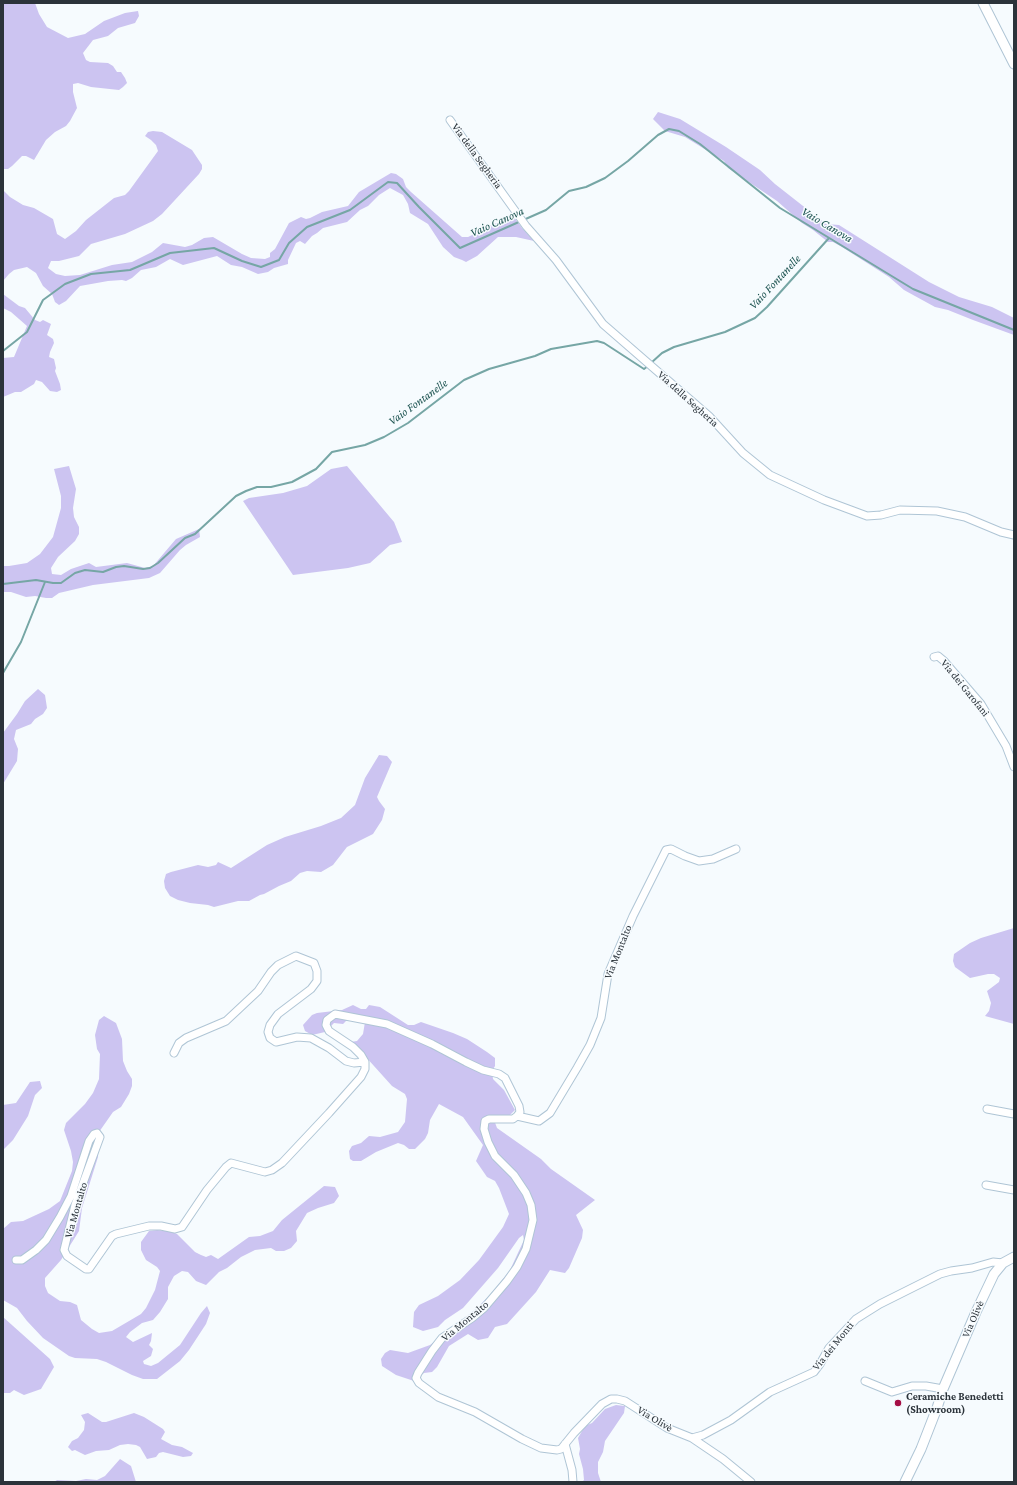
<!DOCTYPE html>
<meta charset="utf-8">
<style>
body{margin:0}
#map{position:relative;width:1017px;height:1485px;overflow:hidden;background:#f6fbfe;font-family:"Crimson Pro",serif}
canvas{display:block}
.frame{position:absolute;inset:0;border:4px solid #2b333a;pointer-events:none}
</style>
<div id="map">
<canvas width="1017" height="1485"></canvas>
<div class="frame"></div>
</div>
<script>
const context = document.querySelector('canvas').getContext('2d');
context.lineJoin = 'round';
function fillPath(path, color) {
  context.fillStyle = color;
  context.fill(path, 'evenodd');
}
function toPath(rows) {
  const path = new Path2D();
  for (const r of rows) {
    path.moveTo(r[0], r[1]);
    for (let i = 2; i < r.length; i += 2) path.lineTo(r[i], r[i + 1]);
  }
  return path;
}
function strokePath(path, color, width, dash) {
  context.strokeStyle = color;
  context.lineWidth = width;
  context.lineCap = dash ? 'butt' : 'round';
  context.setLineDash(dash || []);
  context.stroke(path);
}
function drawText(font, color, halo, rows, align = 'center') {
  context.font = font + ' "Crimson Pro",serif';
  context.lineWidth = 3;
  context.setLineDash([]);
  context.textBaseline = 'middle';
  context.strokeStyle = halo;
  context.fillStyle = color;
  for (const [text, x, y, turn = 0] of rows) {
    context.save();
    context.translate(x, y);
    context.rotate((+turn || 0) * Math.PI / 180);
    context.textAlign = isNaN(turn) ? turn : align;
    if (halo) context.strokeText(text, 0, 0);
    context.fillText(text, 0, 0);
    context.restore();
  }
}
fillPath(toPath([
 [3,3,35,3,39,14,47,27,68,38,85,34,104,21,125,13,138,11,139,16,135,23,118,28,108,36,93,40,83,53,86,60,90,62,108,63,113,66,117,72,121,72,125,78,127,83,123,87,119,90,91,87,78,83,73,84,73,92,77,108,70,121,66,126,55,132,46,140,34,160,26,156,22,156,12,166,8,169,3,169],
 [658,112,680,119,726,147,760,170,775,184,826,224,839,225,929,282,959,297,992,307,1014,318,1014,335,973,320,948,310,935,307,904,290,889,277,842,247,833,242,828,242,813,230,802,223,777,201,728,168,724,161,685,137,665,131,653,119],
 [153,131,162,132,192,150,202,165,202,169,199,174,162,214,153,221,125,234,91,244,79,256,59,261,51,261,48,268,56,274,65,276,80,275,112,265,132,262,152,252,163,243,185,247,192,245,204,238,213,237,242,254,251,258,265,259,270,257,270,253,275,249,289,223,301,217,306,219,310,218,322,212,348,206,359,192,391,173,396,174,403,179,406,187,411,192,462,237,468,237,483,230,488,226,500,222,511,213,522,228,534,241,516,237,498,237,477,256,466,262,462,260,454,257,443,247,428,224,410,213,408,204,403,195,390,188,379,195,368,206,360,210,347,222,323,228,317,233,312,236,305,244,300,241,296,243,288,260,288,264,274,268,268,272,258,274,242,267,231,265,217,256,183,265,170,259,156,267,141,270,132,278,126,281,122,280,108,281,80,286,66,301,59,305,55,302,52,294,43,286,36,273,27,267,14,270,9,274,3,281,3,190,10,197,23,205,34,208,53,219,57,234,65,239,76,231,86,220,114,198,125,195,129,191,158,151,156,145,151,140,145,136,148,132],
 [3,294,19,306,25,308,35,320,40,322,43,320,51,324,47,335,53,339,54,343,50,352,49,357,54,359,56,368,55,371,60,384,61,390,57,392,50,391,42,382,36,380,34,384,21,392,15,392,3,397,3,358,14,357,27,326,11,312,3,308],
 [69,466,76,489,73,508,74,517,79,527,79,534,75,541,58,557,51,568,52,574,61,575,71,569,89,563,96,567,127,563,145,568,153,566,176,539,199,529,200,537,186,545,180,550,160,573,149,578,93,585,59,593,52,598,46,598,35,596,26,597,11,592,3,592,3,566,9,566,27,563,40,554,53,537,61,508,61,496,54,469],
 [347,466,394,522,402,542,390,545,370,563,348,568,293,575,243,501,249,498,283,493,307,486,331,469],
 [38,689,45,695,47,708,43,714,35,719,31,724,16,730,14,739,18,749,17,761,3,784,3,733,17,714,25,701],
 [379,755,387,756,392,762,377,797,379,801,385,809,382,820,373,834,347,847,333,865,321,872,307,871,300,873,291,881,279,886,264,894,260,895,249,901,238,901,214,907,208,905,190,903,178,900,170,896,165,888,164,881,166,874,171,872,198,865,208,867,216,865,218,862,231,868,267,845,285,837,321,826,341,818,355,805,365,778],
 [1014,928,1014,1024,985,1016,989,1011,991,1003,987,991,999,982,1000,978,994,974,988,974,970,978,955,967,953,961,954,954,970,943,981,938],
 [353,1005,361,1009,366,1009,369,1005,380,1007,408,1025,414,1025,421,1022,453,1033,467,1039,487,1052,495,1058,495,1066,492,1071,493,1079,504,1090,515,1110,507,1118,493,1117,497,1128,541,1159,551,1169,595,1200,576,1215,583,1230,582,1238,569,1268,565,1273,550,1270,536,1292,507,1324,495,1327,488,1338,478,1340,468,1334,449,1346,437,1367,432,1372,424,1373,414,1381,396,1375,382,1366,381,1359,385,1353,390,1350,408,1353,430,1345,475,1310,491,1294,510,1270,524,1240,523,1235,519,1238,498,1268,463,1308,445,1320,438,1327,423,1331,413,1327,414,1312,419,1305,438,1296,460,1280,479,1260,503,1227,509,1214,499,1188,495,1181,487,1177,476,1161,483,1145,463,1117,439,1104,430,1120,428,1133,425,1139,415,1149,409,1149,404,1145,398,1143,376,1152,361,1161,353,1161,350,1159,349,1151,352,1146,361,1143,369,1136,380,1137,398,1132,405,1122,407,1099,405,1094,392,1086,365,1056,344,1043,357,1041,363,1034,365,1022,352,1021,346,1021,343,1024,334,1023,325,1032,312,1035,305,1031,303,1025,312,1015,317,1013,342,1010],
 [104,1016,116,1023,122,1039,123,1061,127,1071,132,1079,132,1086,129,1094,121,1107,113,1112,99,1132,98,1157,82,1208,79,1231,61,1260,45,1278,45,1286,48,1293,60,1301,70,1302,77,1305,81,1320,92,1329,99,1333,112,1331,141,1314,146,1308,155,1290,160,1271,157,1267,146,1260,141,1250,141,1242,149,1231,157,1230,170,1231,177,1234,195,1252,201,1255,206,1257,211,1255,218,1259,249,1237,260,1236,273,1231,282,1220,324,1186,335,1187,339,1196,334,1203,318,1208,307,1213,296,1231,297,1241,291,1248,284,1251,276,1251,271,1248,255,1250,241,1257,227,1268,219,1272,206,1285,196,1281,188,1272,182,1271,174,1276,168,1287,168,1299,160,1312,153,1320,142,1323,130,1332,126,1337,133,1342,152,1333,151,1341,149,1345,153,1349,151,1356,143,1361,144,1364,151,1366,158,1363,180,1345,201,1313,207,1306,210,1313,206,1324,189,1350,180,1361,157,1379,143,1379,132,1375,106,1362,97,1359,75,1358,69,1356,43,1338,27,1321,17,1308,3,1300,3,1229,11,1222,23,1221,49,1209,60,1201,72,1171,73,1162,71,1151,64,1130,66,1123,85,1104,93,1093,99,1079,100,1054,97,1049,95,1035,99,1020],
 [40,1081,42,1088,35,1095,28,1116,13,1140,3,1150,3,1105,16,1103,30,1082],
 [3,1317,50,1359,54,1367,41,1389,24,1395,14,1390,10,1393,3,1393],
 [616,1405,625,1406,624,1413,605,1441,603,1452,598,1462,598,1473,601,1482,582,1482,584,1480,583,1469,579,1454,580,1449,578,1438,585,1426,592,1423,605,1409],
 [88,1413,102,1422,106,1422,134,1413,144,1417,163,1429,165,1432,161,1439,172,1445,182,1447,193,1453,191,1456,183,1457,163,1452,159,1453,156,1457,147,1459,140,1447,136,1445,128,1444,120,1445,109,1450,96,1451,85,1455,75,1450,72,1451,68,1447,72,1441,78,1438,84,1430,85,1422,81,1415],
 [120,1459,131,1466,136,1482,54,1482,57,1480,76,1481,86,1479,97,1480,105,1476]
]), '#ccc4f1');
strokePath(toPath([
 [3,351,27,332,43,300,65,284,91,274,130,270,170,253,214,248,242,261,261,267,279,260,289,243,307,227,350,210,388,182,397,183,419,207,460,248,546,210,569,191,586,187,605,178,628,161,658,135,669,129,679,131,700,144,780,208,913,289,1014,330],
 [651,363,662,353,674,347,725,332,755,318,767,307,829,238],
 [3,584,36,580,53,583,61,583,75,573,85,570,103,572,116,567,124,566,143,569,150,568,158,563,185,538,195,534,236,496,246,491,257,487,271,487,292,482,316,469,332,452,365,445,384,437,408,423,464,380,489,369,535,356,551,349,597,341,604,343,644,369,648,366],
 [3,673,21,642,45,582]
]), '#76a6a5', 2);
const minor = toPath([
 [450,120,526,226,556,260,603,324,710,417,743,453,770,475,824,500,867,516,881,515,900,510,937,511,965,517,1001,532,1014,535],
 [934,657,938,656,944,661,981,704,1006,746,1014,767],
 [174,1053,179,1043,186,1038,226,1021,258,991,271,972,278,965,296,956,314,963,317,971,317,981,311,989,278,1014,270,1025,268,1032,270,1038,276,1042,297,1037,311,1038,329,1048,346,1061,354,1063,365,1062],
 [987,1109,1014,1114],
 [517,1116,539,1121,550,1113,577,1068,590,1045,601,1018,608,974,633,916,666,850,671,849,685,856,699,861,713,859,736,849],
 [986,1185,1014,1190],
 [16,1260,22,1260,36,1250,46,1240,60,1217,71,1196,89,1141,94,1134,97,1133,100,1137,75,1205,64,1250,67,1256,86,1269,89,1269,112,1236,116,1234,149,1226,161,1226,175,1229,182,1227,207,1190,226,1167,231,1163,265,1172,272,1170,282,1163,329,1113,361,1077,365,1069,365,1062,361,1055,353,1047,329,1031,326,1025,327,1020,335,1014,387,1024,432,1044,466,1062,483,1070,499,1074,505,1078,519,1106,520,1112,517,1116,513,1119,489,1119,485,1121,484,1129,488,1142,495,1156,514,1175,526,1193,531,1205,533,1220,526,1249,517,1267,507,1281,484,1308,472,1318,442,1338,432,1351,418,1373,416,1378,419,1383,438,1397,475,1412,522,1439,541,1448,557,1450,561,1449,574,1433,602,1404,611,1399,617,1399,625,1401,667,1428,692,1438,723,1459,751,1482],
 [865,1381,892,1392,912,1386,926,1386,943,1389],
 [692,1438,703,1435,731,1420,770,1392,814,1372,820,1364,829,1348,856,1319,880,1304,940,1274,951,1271,972,1268,993,1262,1003,1263],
 [565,1444,572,1470,573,1482]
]);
const tertiary = toPath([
 [983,3,1014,64],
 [905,1482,921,1449,937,1408,943,1389,976,1312,994,1274,1003,1263,1014,1257]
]);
strokePath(minor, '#afc5d5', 9);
strokePath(tertiary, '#afc5d5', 11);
strokePath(minor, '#fff', 7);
strokePath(tertiary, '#fff', 9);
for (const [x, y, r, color] of [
 [898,1403,4,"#a50d45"]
]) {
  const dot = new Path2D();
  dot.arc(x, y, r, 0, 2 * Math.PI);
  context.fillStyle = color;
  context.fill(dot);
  strokePath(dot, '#f6fbfe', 1.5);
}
drawText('11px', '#2b333a', '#f6fbfe', [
 ["Via della Segheria",477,156,54],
 ["Via della Segheria",688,399,42],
 ["Via dei Garofani",965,688,51],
 ["Via Montalto",618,952,-68],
 ["Via Montalto",76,1210,-74],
 ["Via Olivè",973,1319,-66],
 ["Via Montalto",465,1321,-39],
 ["Via dei Monti",833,1346,-51],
 ["Via Olivè",655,1419,31]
]);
drawText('bold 11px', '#2b333a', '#f6fbfe', [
 ["Ceramiche Benedetti",906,1397],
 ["(Showroom)",906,1410]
], 'left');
drawText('italic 12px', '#1c5350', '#f6fbfe', [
 ["Vaio Canova",497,222,-24],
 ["Vaio Canova",827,225,31],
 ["Vaio Fontanelle",775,282,-47],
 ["Vaio Fontanelle",418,402,-36]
]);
</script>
